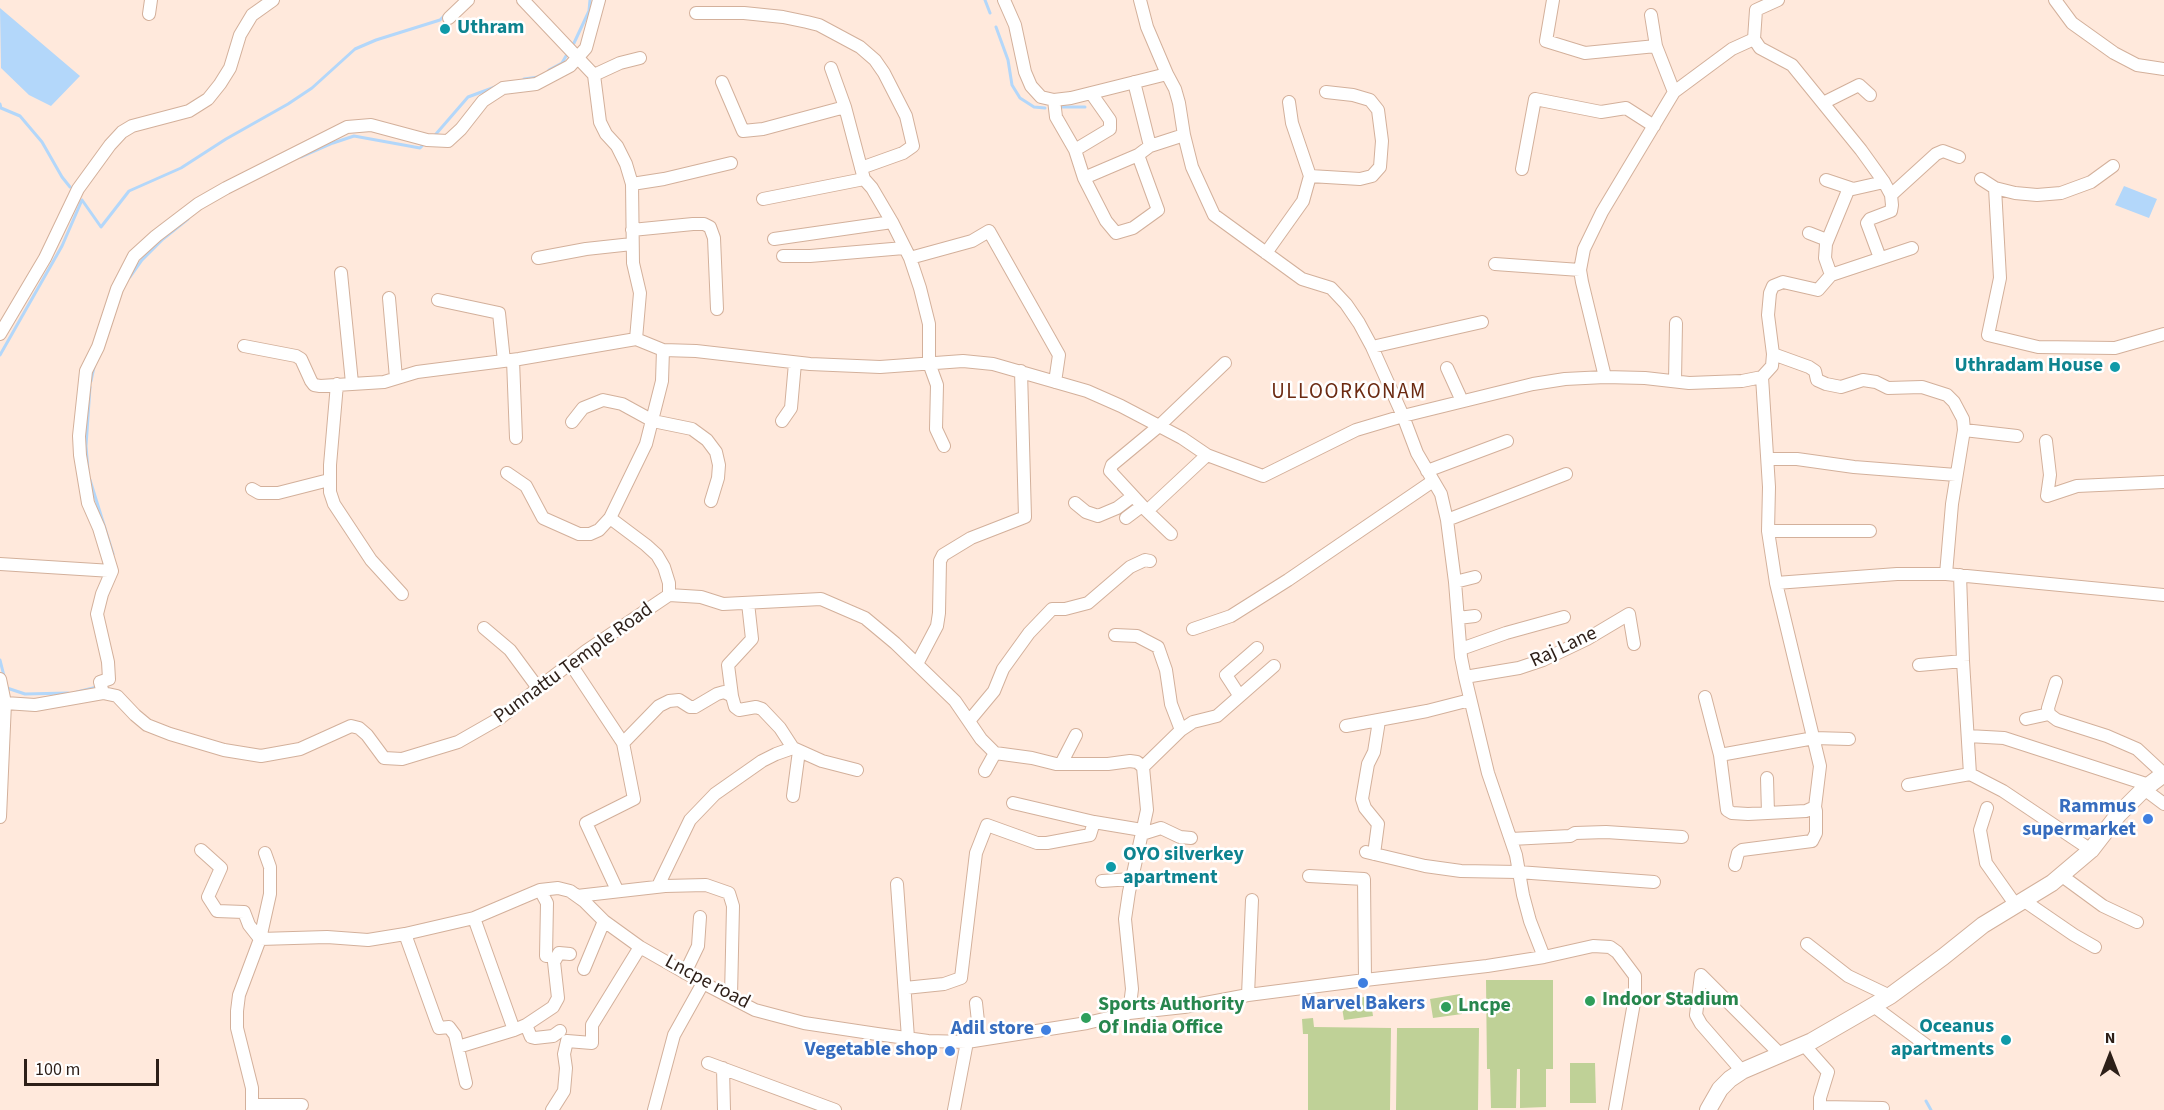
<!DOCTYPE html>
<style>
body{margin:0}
#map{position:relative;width:2164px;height:1110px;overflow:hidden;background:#ffe9dc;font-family:"Source Sans 3",sans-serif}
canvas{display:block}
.north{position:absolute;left:2080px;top:1026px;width:60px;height:60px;-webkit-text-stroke:4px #fff;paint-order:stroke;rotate:0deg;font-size:16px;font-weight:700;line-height:24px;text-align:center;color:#2d1f18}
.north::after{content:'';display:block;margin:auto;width:21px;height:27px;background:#2d1f18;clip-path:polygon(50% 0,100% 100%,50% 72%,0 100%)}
.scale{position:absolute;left:24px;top:1059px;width:135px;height:27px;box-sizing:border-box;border:3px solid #2d1f18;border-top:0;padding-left:8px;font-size:18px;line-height:21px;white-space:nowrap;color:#2d1f18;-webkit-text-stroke:4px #fff;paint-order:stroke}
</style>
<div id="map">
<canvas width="2164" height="1110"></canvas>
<div class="north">N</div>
<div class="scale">100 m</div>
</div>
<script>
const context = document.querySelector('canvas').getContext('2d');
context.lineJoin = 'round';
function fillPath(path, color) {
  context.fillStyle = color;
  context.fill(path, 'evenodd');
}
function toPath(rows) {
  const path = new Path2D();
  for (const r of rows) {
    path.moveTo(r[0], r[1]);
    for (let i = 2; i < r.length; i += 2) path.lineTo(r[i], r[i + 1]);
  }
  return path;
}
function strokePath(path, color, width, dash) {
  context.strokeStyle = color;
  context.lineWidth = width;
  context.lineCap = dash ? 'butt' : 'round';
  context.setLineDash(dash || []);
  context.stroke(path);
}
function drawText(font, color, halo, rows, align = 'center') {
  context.font = font + ' "Source Sans 3",sans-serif';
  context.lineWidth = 5;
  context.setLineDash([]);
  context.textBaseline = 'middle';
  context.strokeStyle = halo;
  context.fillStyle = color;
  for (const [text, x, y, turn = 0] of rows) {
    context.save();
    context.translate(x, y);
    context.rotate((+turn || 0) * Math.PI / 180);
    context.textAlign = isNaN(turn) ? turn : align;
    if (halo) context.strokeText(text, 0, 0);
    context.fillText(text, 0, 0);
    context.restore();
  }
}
fillPath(toPath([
 [1486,980,1553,980,1553,1069,1546,1069,1546,1107,1520,1108,1520,1069,1517,1069,1516,1108,1491,1108,1490,1069,1487,1069],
 [1460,994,1462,1014,1433,1018,1430,999],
 [1370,996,1373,1016,1344,1020,1341,1001],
 [1313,1018,1314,1027,1391,1028,1390,1110,1308,1110,1308,1034,1303,1034,1302,1019],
 [1397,1028,1479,1028,1478,1110,1396,1110],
 [1570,1063,1595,1063,1596,1103,1570,1103]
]), '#bfd197');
fillPath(toPath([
 [0,8,80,76,51,106,29,95,1,68],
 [2124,186,2157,199,2149,218,2115,205]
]), '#b3d7fa');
strokePath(toPath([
 [985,0,990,13],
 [996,27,1008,60,1012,85,1020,98,1034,107,1045,108],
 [574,43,589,11,590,0],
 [549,70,562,63,566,56],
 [524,79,539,77],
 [0,104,1,108,20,116,42,142,62,177,70,187],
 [1062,107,1085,107],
 [436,134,468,97,495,87],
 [301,157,333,143,354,136,420,148,422,146],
 [130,277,142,260,163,239,188,219],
 [0,355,62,246,82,200,101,227,129,191,181,168,226,139,288,104,312,88,355,49,376,40,440,20,444,16],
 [91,381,94,367],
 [88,470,86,446,90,387],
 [90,480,113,554],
 [0,660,4,676],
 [7,688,25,694,68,693],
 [77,692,97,687],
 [1926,1101,1931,1110]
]), '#b3d7fa', 3);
const minor = toPath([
 [523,0,594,75,600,122,606,134,617,146,626,164,632,184,633,263,640,293,636,339,663,350,696,351,810,364,880,367,963,361,993,364,1087,391,1121,406,1182,438,1207,455,1263,476,1356,430,1403,416,1417,453,1441,494,1447,520,1455,582,1461,657,1465,677,1488,773,1516,855,1523,895,1530,921,1544,957],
 [1004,0,1015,25,1025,72,1031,86,1041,97,1054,100,1071,98,1167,74,1175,89,1179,103,1184,135,1192,167,1214,215,1302,279,1331,288,1346,304,1359,323,1372,347,1403,416,1533,384,1565,379,1605,377,1645,378,1689,383,1742,381,1762,377,1769,487,1768,531,1776,583,1897,574,1946,574,2164,595],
 [1140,0,1147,27,1167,74],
 [1553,0,1546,41,1585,53,1656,46,1674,92],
 [2055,0,2072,23,2114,53,2137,65,2164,69],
 [696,13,744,13,783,17,807,22,819,25,860,47,875,60,884,73,906,116,913,146,903,153,861,168],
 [149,14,151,0],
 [1651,15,1656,46],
 [449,18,468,0],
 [1754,39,1756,10,1778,0],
 [831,68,845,107,864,179,872,188,892,222,910,258,920,288,929,324,929,363,937,385,936,429,944,446],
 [594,75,620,63,640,58],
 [722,82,743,131,763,129,845,107],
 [1134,82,1150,146],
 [1091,93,1110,120,1110,129,1075,150,1084,178,1106,221,1116,233,1133,228,1158,210,1138,155],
 [1054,100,1056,117,1075,150],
 [1823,103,1859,85,1870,95],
 [1522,169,1535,99,1601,112,1626,108,1654,126],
 [1310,176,1360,179,1372,176,1380,167,1382,141,1378,110,1370,100,1353,95,1326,92],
 [1084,178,1138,155,1150,146,1184,135],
 [1981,179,1995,188,2015,193,2037,195,2061,193,2091,182,2113,166],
 [1826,180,1853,189,1884,182],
 [632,184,664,179,731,163],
 [1995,188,2000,278,1988,335,2038,347,2115,348,2164,334],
 [1891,195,1936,154,1943,151,1959,157],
 [763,199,864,179],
 [632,230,693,224,704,224,710,227,714,238,717,309],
 [1809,233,1827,240],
 [774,239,892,222],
 [1266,253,1303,201,1310,176,1292,123,1289,102],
 [783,256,810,256,904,248],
 [538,258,586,249,632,244],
 [910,258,972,241,989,231,1059,355,1055,382],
 [1495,264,1580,270],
 [341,273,352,383],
 [1831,275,1912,248],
 [389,298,396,378],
 [438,300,499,313,504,361],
 [0,334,45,258,78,189,110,145,122,132,132,126,189,111,208,99,220,84,230,68,240,35,252,15,273,0],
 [244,346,296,356,301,359,311,381,314,385,320,386,384,382,417,372,519,359,636,339],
 [1372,347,1482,322],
 [1773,354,1809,367,1815,371,1817,380,1826,384,1841,387,1863,380,1876,382,1888,388,1922,387,1947,395,1954,402,1963,419,1964,430,1952,504,1946,574],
 [513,360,516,438],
 [1447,368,1462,401],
 [1605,377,1582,282,1580,270,1584,249,1602,212,1674,92,1732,49,1754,39,1760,48,1792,65,1861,150,1884,182,1891,195,1892,205,1891,211,1870,219,1867,223,1880,258],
 [1762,377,1772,366,1773,354,1768,315,1770,293,1773,286,1783,282,1818,290,1831,275,1825,258,1826,244,1849,188],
 [1675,381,1676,323],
 [337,384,330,465,330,492,334,504,371,560,402,594],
 [782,421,791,408,795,363],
 [572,422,583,408,603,400,622,404,653,421,692,429,707,440,716,452,719,465,718,478,711,501],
 [1964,430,2017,436],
 [2046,441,2050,475,2047,496,2077,486,2164,482],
 [1768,459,1797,459,1854,467,1956,475],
 [1427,471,1507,441],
 [507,473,526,486,543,518,579,534,590,534,599,530,610,518,646,444,662,381,663,350],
 [252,489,259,493,278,493,329,480],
 [1075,503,1086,512,1098,516,1117,508,1133,496],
 [1147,511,1207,455],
 [610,518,646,545,657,555,664,567,669,583,669,595],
 [1126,518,1142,506],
 [1447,520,1566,474],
 [1768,531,1870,531],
 [1171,534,1147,511,1110,471,1112,465,1159,426,1225,363],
 [0,564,112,571],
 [1960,575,1963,661,1970,774],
 [1455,582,1475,577],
 [1776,583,1820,766,1815,807],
 [1458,618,1475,616],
 [484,628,510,650,538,688],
 [1193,629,1231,616,1288,580,1433,481],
 [1115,635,1137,636,1158,647,1166,670,1171,704,1181,730],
 [1461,649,1506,633,1564,617],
 [570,663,623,743,634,799,586,823,617,890],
 [917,664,937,626,939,613,940,561,943,555,971,538,1025,517,1021,371],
 [1919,665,1963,661],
 [1465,677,1519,668,1543,660,1587,639,1629,614,1634,644],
 [0,679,5,703,0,817],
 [2056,682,2048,708,2049,714,2057,720,2107,736,2137,749,2164,774],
 [103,693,100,682,109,679,108,662,97,614,102,594,112,571,99,528,88,503,80,455,79,436,86,371,98,347,117,289,134,256,156,236,198,204,226,188,347,127,371,125,427,140,448,141,461,129,483,101,503,88,536,84,570,66,586,48,599,0],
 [1239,695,1226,675,1257,648],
 [732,696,728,665,752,639,748,603],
 [1705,697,1720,755,1814,738,1849,739],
 [5,703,35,705,103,693,117,696,135,715,147,725,170,734,224,750,261,756,300,749,351,726,359,728,367,735,384,758,402,759,458,742,500,718,586,651,669,595,701,597,723,604,821,599,865,618,895,643,955,701,981,739,995,753,1032,758,1056,764,1108,764,1130,761,1137,762,1143,767,1147,810,1129,892,1125,919,1132,989,1129,1013],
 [2026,719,2049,714],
 [969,721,994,691,1003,669,1029,633,1052,609,1065,609,1088,603,1130,567,1145,560,1150,561],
 [1346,726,1427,711,1470,700],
 [1968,736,2004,738,2149,785],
 [623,743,659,706,669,701,679,700,690,707,695,707,717,694,724,692,732,696,735,707,739,710,756,707,762,709,780,728,793,748,822,761,857,770],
 [1720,755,1727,810,1732,813,1748,814,1806,811,1815,807,1816,811,1816,833,1812,841,1742,850,1738,853,1735,865],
 [1061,764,1076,735],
 [1143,767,1181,730,1193,722,1217,716,1274,666],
 [985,771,995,753],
 [1767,778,1768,813],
 [1908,785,1970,774,2003,791,2091,850],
 [2144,789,2164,804],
 [793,796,799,751],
 [1013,803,1094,822,1142,830],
 [1987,808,1980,830,1986,863,2015,904],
 [1142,834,1161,828,1180,837,1191,838],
 [1511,839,1570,836,1575,833,1606,832,1682,837],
 [201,850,221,868,208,897,217,911,244,912,249,925,260,939],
 [1366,852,1425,866,1461,871,1518,872,1654,882],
 [1374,854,1378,824,1365,808,1362,799,1368,764,1374,752,1379,721],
 [1309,876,1364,879,1365,980],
 [2062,876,2103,906,2137,922],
 [1102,881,1132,879],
 [897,884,908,1038],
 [658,886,690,820,715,794,762,761,776,754,793,748],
 [540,890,547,903,546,956],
 [577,896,665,886,706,885,729,893,733,906,731,996],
 [2023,900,2074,935,2095,947],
 [474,918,514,1030],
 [405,934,437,1023,439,1028,449,1027,455,1035,466,1083],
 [260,939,270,894,270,867,265,853],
 [1807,944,1848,976,1890,996],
 [584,969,604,921],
 [685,973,698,946,700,917],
 [1701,975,1781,1055],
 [1701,975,1696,1015,1701,1024,1742,1071],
 [905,988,944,984,961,978,976,853,987,825,1037,843,1047,843,1090,835,1094,822],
 [1248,995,1252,900],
 [976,1003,980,1040],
 [1872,1005,1926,1045],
 [526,1025,531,1037,535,1038,553,1036,560,1031],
 [1804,1045,1828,1072,1820,1098,1820,1110],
 [458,1047,514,1030,526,1025,553,1007,558,998,554,962,559,953,570,954],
 [708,1063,835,1110],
 [723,1068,724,1110],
 [252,1105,302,1105],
 [1820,1107,1883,1108],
 [252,1110,252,1088,237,1028,237,1011,239,995,260,939,327,937,368,940,405,934,474,918,540,890,558,888,570,891,584,901,604,921,640,947,703,983,755,1010,804,1023,877,1034,928,1041,967,1042],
 [552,1110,564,1091,566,1068,564,1054,567,1041,592,1043,592,1025,640,947],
 [654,1110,674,1035,703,983],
 [954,1110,967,1042,1087,1023,1129,1013,1184,1007,1248,995,1365,980,1487,966,1544,957,1593,946,1610,947,1617,952,1635,976,1635,997,1615,1110]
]);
const major = toPath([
 [1708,1110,1720,1089,1730,1079,1742,1071,1812,1041,1890,996,1943,957,1983,925,2052,883,2091,850,2118,815,2144,789,2164,774]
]);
strokePath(minor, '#d3b09b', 14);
strokePath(major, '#d3b09b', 18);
strokePath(minor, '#fff', 12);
strokePath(major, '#fff', 16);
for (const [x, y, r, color] of [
 [445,29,6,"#0f9aa8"],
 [2115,367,6,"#0f9aa8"],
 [2148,819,6,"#3f7fe0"],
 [1111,867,6,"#0f9aa8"],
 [1363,983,6,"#3f7fe0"],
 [1590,1001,6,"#2e9e5b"],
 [1446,1007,6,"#2e9e5b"],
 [1086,1018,6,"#2e9e5b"],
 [1046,1030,6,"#3f7fe0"],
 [2006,1040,6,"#0f9aa8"],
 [950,1051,6,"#3f7fe0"]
]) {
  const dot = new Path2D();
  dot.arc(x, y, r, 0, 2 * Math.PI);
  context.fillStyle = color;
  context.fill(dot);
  strokePath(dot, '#fff', 2);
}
drawText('bold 20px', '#0d838f', '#fff', [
 ["Uthram",457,29],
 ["Uthradam House",2103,367,"right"],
 ["OYO silverkey",1123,856],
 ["apartment",1123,879],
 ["Oceanus",1994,1028,"right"],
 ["apartments",1994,1051,"right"]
], 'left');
drawText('20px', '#2d1f18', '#fff', [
 ["Raj Lane",1564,648,-25],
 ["Punnattu Temple Road",574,664,-36],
 ["Lncpe road",707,983,28]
]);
drawText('bold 20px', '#366cbe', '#fff', [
 ["Rammus",2136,808],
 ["supermarket",2136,831],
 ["Marvel Bakers",1363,1005,"center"],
 ["Adil store",1034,1030],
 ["Vegetable shop",938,1051]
], 'right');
drawText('bold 20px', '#27864d', '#fff', [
 ["Indoor Stadium",1602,1001],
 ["Sports Authority",1098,1006],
 ["Of India Office",1098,1029],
 ["Lncpe",1458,1007]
], 'left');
context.letterSpacing = '1.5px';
drawText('21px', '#6c2b12', '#fff', [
 ["ULLOORKONAM",1349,393]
]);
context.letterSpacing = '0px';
</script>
